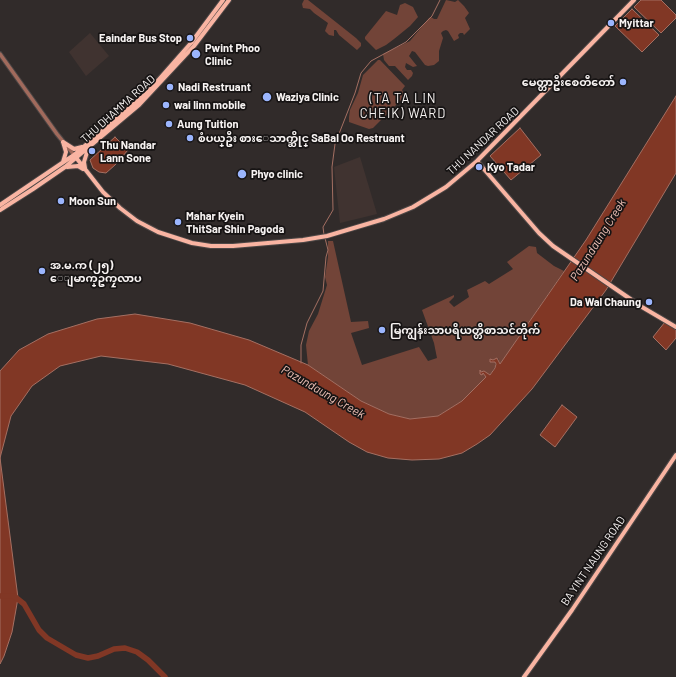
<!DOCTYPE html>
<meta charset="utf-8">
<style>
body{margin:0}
canvas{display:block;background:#312b2a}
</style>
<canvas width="676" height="677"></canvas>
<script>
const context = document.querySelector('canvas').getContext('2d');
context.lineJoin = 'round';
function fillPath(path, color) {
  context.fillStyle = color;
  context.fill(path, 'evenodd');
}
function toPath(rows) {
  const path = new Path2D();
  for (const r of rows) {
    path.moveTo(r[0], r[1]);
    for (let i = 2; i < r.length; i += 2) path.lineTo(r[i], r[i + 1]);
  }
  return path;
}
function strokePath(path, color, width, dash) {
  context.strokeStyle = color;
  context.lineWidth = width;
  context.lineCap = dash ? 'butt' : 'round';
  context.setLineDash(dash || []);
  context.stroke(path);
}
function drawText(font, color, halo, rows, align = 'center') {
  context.font = font + ' Barlow,"Noto Sans Myanmar",sans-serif';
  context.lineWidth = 3.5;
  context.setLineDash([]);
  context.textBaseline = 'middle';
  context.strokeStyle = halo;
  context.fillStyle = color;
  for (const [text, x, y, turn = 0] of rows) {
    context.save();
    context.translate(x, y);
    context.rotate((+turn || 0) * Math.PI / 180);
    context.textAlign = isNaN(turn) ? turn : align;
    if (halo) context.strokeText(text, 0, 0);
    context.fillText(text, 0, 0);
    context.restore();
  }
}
fillPath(toPath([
 [90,33,109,56,86,76,69,52],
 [360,157,377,214,340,223,334,167]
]), '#403330');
fillPath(toPath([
 [304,0,308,0,356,38,361,43,361,46,357,50,339,35,336,30,334,30,334,36,329,35,325,31,328,23,314,13,310,9,303,8,302,4],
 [446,0,455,2,458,0,464,6,469,13,465,18,470,29,464,35,463,33,460,33,458,35,459,38,454,41,448,31,446,30,443,31,441,33,443,38,439,51,439,61,434,65,428,66,425,65,415,52,412,51,409,56,417,66,413,67,406,63,405,67,407,70,411,70,413,73,412,76,408,80,395,66,389,66,384,60,383,54,410,41,429,18,431,17,434,19,437,19],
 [405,3,413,7,418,17,410,26,394,39,386,45,376,50,365,39,365,37,386,11,397,15,400,5],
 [378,60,380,60,405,86,402,90,405,96,373,128,369,129,349,122,349,117,350,110,358,93,363,75],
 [328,241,333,241,351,322,368,321,369,328,351,333,362,365,419,347,428,361,437,358,434,343,422,310,454,295,454,297,449,302,454,307,469,297,467,290,485,281,489,284,513,269,507,262,529,246,536,247,537,253,554,266,564,271,500,364,498,358,493,360,490,360,495,362,495,367,490,375,480,371,485,375,486,377,462,401,438,416,410,419,389,414,361,401,308,365,306,345,309,331,318,314,327,285,325,277,328,257]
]), '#724438');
const water = toPath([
 [641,0,661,0,676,15,676,18,661,33,634,7,641,0],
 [632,9,659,35,642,52,615,26,632,9],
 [676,96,676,173,606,290,532,389,490,435,477,444,462,453,439,459,412,460,388,458,367,452,349,442,305,412,245,385,168,364,101,356,60,366,32,386,11,416,0,458,18,598,12,632,4,656,0,664,0,371,19,350,48,334,97,319,135,314,190,323,249,340,308,365,361,401,389,414,410,419,438,416,462,401,486,377,483,373,482,375,480,374,480,370,481,372,484,371,490,375,495,368,496,364,495,362,490,362,490,359,493,360,497,358,500,364,586,240,676,96],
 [520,128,541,155,511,180,490,156,520,128],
 [115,137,128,150,115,165,106,173,99,172,93,168,90,160,115,137],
 [665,322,676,330,676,338,666,350,653,337,665,322],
 [562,405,577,417,555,447,540,435,562,405]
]);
fillPath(water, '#813725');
strokePath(water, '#a46f62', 1);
strokePath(toPath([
 [324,235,323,227,333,210,332,167,335,144,355,93,361,73,371,61,406,42,432,16,440,0],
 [301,363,301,345,307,323,323,291,326,257,328,250,325,238]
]), '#a46f62', 1);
strokePath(toPath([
 [0,596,14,596,24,604,39,630,47,638,76,655,88,658,98,656,114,649,125,648,137,652,148,660,165,677]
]), '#813725', 5.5);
const minor = toPath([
 [0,54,57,134,74,155]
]);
const major = toPath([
 [63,142,74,149,82,147],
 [63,142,66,152,63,162],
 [74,155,103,192,120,208,137,221,158,232,192,243,211,246,233,246,303,240,327,236,347,230,384,219,413,207,446,187,477,161,634,0],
 [477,161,539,233,553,246,642,307,676,327],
 [67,167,78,166,83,169],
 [85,168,84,162,88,149],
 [0,205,74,155,147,93,191,43,223,0],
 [0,210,33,189,65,167,139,105,194,46,229,0],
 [524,677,572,610,676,455]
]);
strokePath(minor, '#4d4746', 5.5);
strokePath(major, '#4d4746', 6);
strokePath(minor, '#a16a5c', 3.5);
strokePath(major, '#f9b4a2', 4);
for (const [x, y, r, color] of [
 [611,23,4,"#9bb5fd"],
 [190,38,4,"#9bb5fd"],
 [196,54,5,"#9bb5fd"],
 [623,82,4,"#9bb5fd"],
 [170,87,4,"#9bb5fd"],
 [267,97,5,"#9bb5fd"],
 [166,105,4,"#9bb5fd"],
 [169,124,4,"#9bb5fd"],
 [190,138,4,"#9bb5fd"],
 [92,151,4,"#9bb5fd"],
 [479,167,4,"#9bb5fd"],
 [242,174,5,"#9bb5fd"],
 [61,201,4,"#9bb5fd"],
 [178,222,4,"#9bb5fd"],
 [42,271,4,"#9bb5fd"],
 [649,302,4,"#9bb5fd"],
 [382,330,4,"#9bb5fd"]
]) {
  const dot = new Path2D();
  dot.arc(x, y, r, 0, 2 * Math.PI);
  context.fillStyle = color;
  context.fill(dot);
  strokePath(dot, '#171414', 1.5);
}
drawText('bold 11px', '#f7f3f2', '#171414', [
 ["Myittar",619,23],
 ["Eaindar Bus Stop",182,38,"right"],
 ["Pwint Phoo",205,48],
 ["Clinic",205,61],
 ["မေတ္တာဦးစေတီတော်",615,82,"right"],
 ["Nadi Restruant",178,87],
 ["Waziya Clinic",276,97],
 ["wai linn mobile",174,105],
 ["Aung Tuition",177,124],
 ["စံပယ္ဦး စားေသာက္ဆိုင္ SaBal Oo Restruant",198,138],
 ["Thu Nandar",100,145],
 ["Lann Sone",100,158],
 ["Kyo Tadar",487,167],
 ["Phyo clinic",251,174],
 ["Moon Sun",69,201],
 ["Mahar Kyein",186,216],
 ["ThitSar Shin Pagoda",186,229],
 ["အ.မ.က (၂၅)",50,265],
 ["ေျမာက္ဥကၠလာပ",50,278],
 ["Da Wal Chaung",641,302,"right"],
 ["မြကျွန်းသာပရိယတ္တိစာသင်တိုက်",390,330]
], 'left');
drawText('11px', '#f7f3f2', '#171414', [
 ["THU DHAMMA ROAD",118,109,-42],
 ["THU NANDAR ROAD",483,141,-43],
 ["BA YINT NAUNG ROAD",593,561,-56]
]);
drawText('italic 12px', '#f0c2b7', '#171414', [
 ["Pazundaung Creek",598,240,-58],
 ["Pazundaung Creek",323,392,30]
]);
context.letterSpacing = '1px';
drawText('13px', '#f7f3f2', '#171414', [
 ["(TA TA LIN",403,99],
 ["CHEIK) WARD",403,114]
]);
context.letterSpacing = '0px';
</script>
